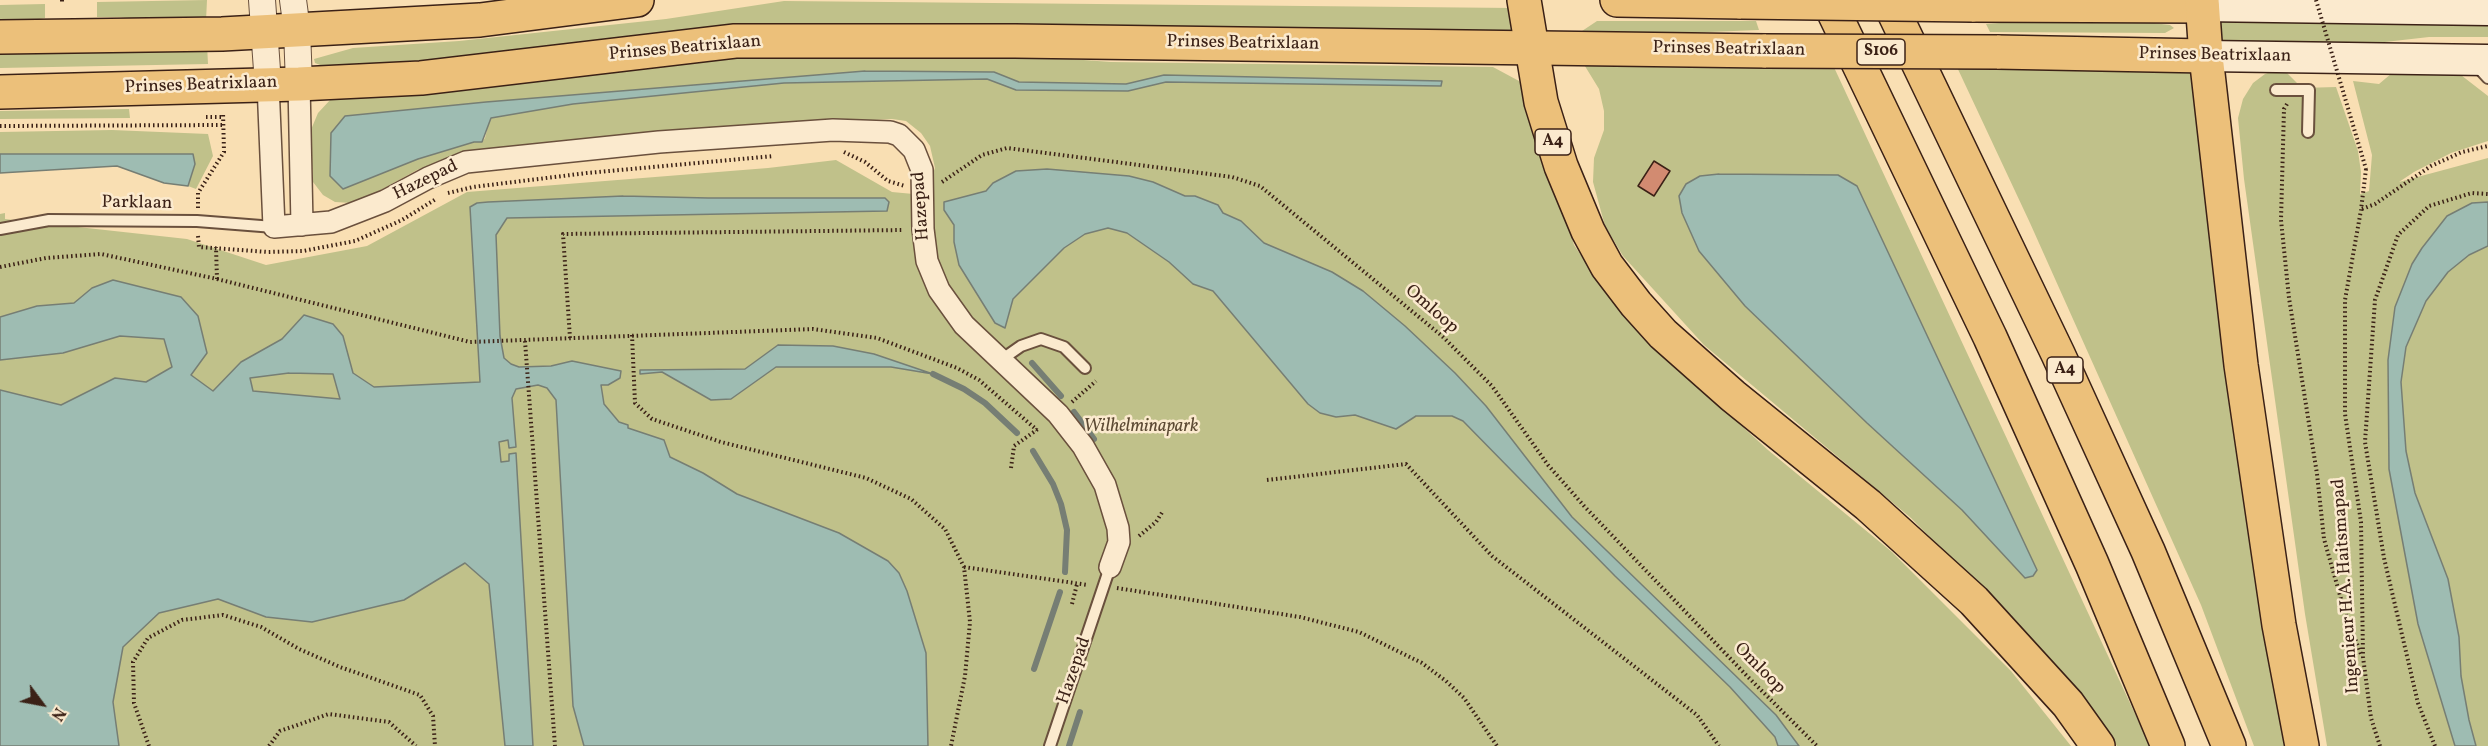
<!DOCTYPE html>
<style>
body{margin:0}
#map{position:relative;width:2488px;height:746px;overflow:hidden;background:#f9dfb3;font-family:Vollkorn,serif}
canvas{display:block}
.north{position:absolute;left:12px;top:674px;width:60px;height:60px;-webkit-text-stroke:4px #fbeace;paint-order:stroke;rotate:122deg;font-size:16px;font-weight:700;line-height:24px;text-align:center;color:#3b2116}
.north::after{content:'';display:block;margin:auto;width:21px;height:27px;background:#3b2116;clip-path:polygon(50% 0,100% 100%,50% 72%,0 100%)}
</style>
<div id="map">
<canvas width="2488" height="746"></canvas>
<div class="north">N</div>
</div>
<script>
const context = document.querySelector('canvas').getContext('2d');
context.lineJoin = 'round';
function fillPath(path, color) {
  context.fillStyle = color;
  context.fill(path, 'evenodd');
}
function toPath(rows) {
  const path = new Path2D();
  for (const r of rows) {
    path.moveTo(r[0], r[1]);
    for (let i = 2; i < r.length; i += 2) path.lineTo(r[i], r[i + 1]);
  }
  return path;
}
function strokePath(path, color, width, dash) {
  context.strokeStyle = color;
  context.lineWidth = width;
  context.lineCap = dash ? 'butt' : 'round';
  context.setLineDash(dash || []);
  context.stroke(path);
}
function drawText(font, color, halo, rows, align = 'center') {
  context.font = font + ' Vollkorn,serif';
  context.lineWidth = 5;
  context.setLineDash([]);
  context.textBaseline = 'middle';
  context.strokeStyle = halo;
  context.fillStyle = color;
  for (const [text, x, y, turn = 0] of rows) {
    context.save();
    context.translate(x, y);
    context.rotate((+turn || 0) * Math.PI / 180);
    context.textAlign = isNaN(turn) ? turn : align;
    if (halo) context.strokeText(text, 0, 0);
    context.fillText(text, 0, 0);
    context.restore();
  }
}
fillPath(toPath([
 [207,0,206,21,166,22,120,17,97,17,97,2],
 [784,1,1514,8,1520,37,457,63,328,68,315,63,314,59,353,48,459,41,666,19],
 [45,4,45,18,0,26,0,5],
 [2093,16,2170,25,2174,28,2165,33,1990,32,1986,24],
 [2207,18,2488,22,2488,37,2429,37,2350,46,2209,45],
 [1597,21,1756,21,1759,30,1582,37,1582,31],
 [207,44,208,64,0,68,0,49],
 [808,52,1015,55,1111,62,1493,67,1519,81,1533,94,1574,245,1597,279,1638,331,1768,450,1892,552,2011,671,2071,746,0,746,0,214,5,213,5,219,187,239,266,265,367,246,467,192,768,168,836,160,892,192,924,195,935,168,930,146,921,133,906,121,892,119,666,130,468,152,417,170,370,196,351,203,335,202,323,195,313,182,310,132,318,113,331,99,351,93,705,59],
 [490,118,485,138,482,142,474,142,418,159,343,189],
 [1580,58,1832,63,2150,746,2117,746,2076,691,2047,657,1911,518,1704,345,1623,256,1605,226,1593,182,1594,158,1604,130,1604,111,1599,89],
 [1699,251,2033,576,2025,578,1962,510,1867,423,1745,306],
 [1956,65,2199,69,2292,746,2254,746,2201,605,2030,223],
 [2282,68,2302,88,2336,87,2358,151,2361,172,2360,194,2369,191,2372,155,2353,81,2379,84,2398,68,2457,72,2488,96,2488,141,2451,153,2414,172,2399,182,2488,158,2488,746,2327,746,2305,614,2244,179,2238,118,2243,99,2253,83,2265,74],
 [129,109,130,118,0,119,0,111],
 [112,130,208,134,213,156,196,189,188,186,195,164,193,154,0,154,0,132]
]), '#c0c18a');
const water = toPath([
 [865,71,994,72,1019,82,1126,84,1164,75,1442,81,1441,86,1166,82,1128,91,1016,90,987,79,784,83,573,104,491,118,482,142,474,142,418,159,343,189,330,176,331,133,345,116,486,102,865,71],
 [0,154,193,154,195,164,188,186,164,183,117,166,0,173,0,154],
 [1047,169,1129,176,1153,182,1185,196,1195,196,1218,205,1223,213,1241,221,1264,243,1332,272,1363,291,1405,326,1455,373,1486,406,1572,517,1776,715,1799,746,1778,746,1775,737,1730,687,1615,576,1463,421,1452,416,1416,416,1396,429,1355,415,1336,417,1320,413,1308,404,1213,291,1193,284,1169,262,1127,233,1108,228,1085,234,1064,248,1013,299,1005,328,995,323,959,265,954,242,954,225,944,210,944,202,986,191,993,183,1016,171,1047,169],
 [1719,174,1838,175,1857,186,2037,570,2033,576,2025,578,1962,510,1867,423,1745,306,1699,251,1682,213,1679,196,1686,184,1700,176,1719,174],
 [623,196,708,198,885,198,889,202,887,211,507,218,496,235,500,336,504,358,511,364,519,367,551,366,572,361,621,371,620,378,608,385,601,385,604,404,619,422,628,425,628,428,664,440,670,457,703,473,737,494,839,533,888,561,899,573,907,591,926,653,928,746,584,746,573,706,556,400,547,388,538,385,516,389,512,398,516,447,509,448,508,440,499,442,501,462,509,461,509,454,516,453,533,746,505,746,489,584,465,563,404,600,312,622,266,617,218,599,159,613,123,647,113,702,119,746,0,746,0,390,61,405,115,378,146,382,172,367,164,339,120,336,63,353,0,360,0,317,37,306,74,303,92,288,113,280,181,297,198,316,207,353,191,375,213,391,241,362,282,339,304,315,333,324,343,336,353,373,374,387,480,382,470,207,477,203,488,202,623,196],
 [289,373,333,374,340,399,253,391,250,378,289,373],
 [2488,202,2488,246,2469,255,2448,272,2426,301,2406,347,2401,382,2406,451,2415,493,2448,579,2459,637,2461,676,2469,720,2476,746,2455,746,2418,624,2389,469,2388,360,2395,307,2412,264,2422,248,2447,216,2472,203,2488,202],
 [778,345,833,346,874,354,933,374,891,367,776,367,731,399,711,400,662,372,640,374,640,370,745,369,778,345]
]);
fillPath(water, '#9ebcb2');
strokePath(water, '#767e74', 1.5);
strokePath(toPath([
 [1032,363,1061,396],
 [933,374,964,389,985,403,1017,433],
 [1074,412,1094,439],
 [1033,451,1053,484,1061,504,1067,530,1065,572],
 [1034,669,1060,592],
 [1069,746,1080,712]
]), '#767e74', 6);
const building = toPath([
 [1654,161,1670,171,1654,196,1638,186,1654,161]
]);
fillPath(building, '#d28b71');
strokePath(building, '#3b2116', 1.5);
const service = toPath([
 [2475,64,2488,78],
 [2276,90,2309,90,2308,132],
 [0,229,49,220,197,221,274,227],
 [1001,360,1021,346,1041,339,1064,347,1085,368],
 [1050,746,1110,567]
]);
const minor = toPath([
 [268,84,274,227,331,222,385,201,428,178,466,162,659,142,833,130,890,132,899,135,914,150,922,170,923,229,927,261,939,290,964,325,1058,414,1083,446,1105,485,1118,528,1119,542,1110,567],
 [299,84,302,225]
]);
const tertiary = toPath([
 [262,0,268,84],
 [293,0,297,30,299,84]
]);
const secondary = toPath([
 [2202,6,2488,10],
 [2206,56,2488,60]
]);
const primary = toPath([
 [1617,0,1741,2],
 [1972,5,2202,6],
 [0,37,222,34,480,20,637,0],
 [1997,52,2206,56],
 [0,92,299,84,421,78,735,41,1015,41,1766,51]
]);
const motorway = toPath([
 [1524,0,1541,102,1561,166,1588,231,1607,266,1636,304,1663,334,1733,396,1868,505,1974,601,2068,704,2098,746],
 [1828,0,1990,337,2092,564,2168,746],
 [1888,0,2058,354,2148,551,2229,746],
 [2202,0,2206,56,2241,365,2279,625,2302,746]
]);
strokePath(service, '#6a503d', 14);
strokePath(minor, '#6a503d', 24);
strokePath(tertiary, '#6a503d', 28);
strokePath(secondary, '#3b2116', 33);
strokePath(primary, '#3b2116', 36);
strokePath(motorway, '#3b2116', 36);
strokePath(toPath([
 [62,0,62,3],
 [2287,104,2284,109,2281,220,2289,298,2317,474,2324,539,2345,613,2361,654],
 [206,117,223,117],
 [0,126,223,125],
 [844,152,865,162,888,181,905,186],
 [2366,169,2361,210,2345,300,2345,414,2361,522,2363,657,2371,718,2380,746],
 [942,182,982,155,1007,148,1232,177,1260,186,1442,336,1492,386,1548,465,1585,507,1747,676,1817,746],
 [448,193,473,187,587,173,774,156],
 [198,208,198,193,224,152,223,112],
 [2362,209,2375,204,2431,166,2462,152,2488,146],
 [198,236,199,247,268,252,303,251,355,241,402,220,436,199],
 [0,267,46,258,101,254,217,279,216,247],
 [217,279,470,342,813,329,877,338,957,368,979,380,1037,430],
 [632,335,635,403,652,419,721,442,866,478,911,499,945,529,964,567,970,622,965,676,951,746],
 [570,338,563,234,904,230],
 [525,341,555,746],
 [1072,402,1096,381],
 [1011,468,1014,446,1038,429],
 [1267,480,1406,464,1492,556,1697,715,1719,746],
 [1139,536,1156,522,1163,511],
 [964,567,1088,585],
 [1117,588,1300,617,1359,632,1422,663,1446,681,1464,698,1497,746],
 [1072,604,1077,584],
 [149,746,134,703,133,662,148,638,182,620,223,615,261,627,299,649,340,667,420,695,433,716,435,746],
 [269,746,280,731,329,714,389,722,416,746],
 [2435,746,2418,703,2384,558,2365,442,2375,300,2398,235,2429,206,2472,193,2488,194]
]), '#3b2116', 4, [1.5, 3]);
strokePath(service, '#fbeace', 10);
strokePath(minor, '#fbeace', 21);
strokePath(tertiary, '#fbeace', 26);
strokePath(secondary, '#fbeace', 30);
strokePath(primary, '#ecc07a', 33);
strokePath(motorway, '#ecc07a', 33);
const primaryBridge = toPath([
 [1741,2,1972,5],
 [1766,51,1997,52]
]);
strokePath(primaryBridge, '#3b2116', 36, []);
strokePath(toPath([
 [2316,0,2366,169]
]), '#3b2116', 4, [1.5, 3]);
strokePath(primaryBridge, '#ecc07a', 33);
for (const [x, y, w] of [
 [1881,52,48],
 [1553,142,36],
 [2065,370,36]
]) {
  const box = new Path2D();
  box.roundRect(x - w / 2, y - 13, w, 26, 4.5);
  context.fillStyle = '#fbeace';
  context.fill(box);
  strokePath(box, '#3b2116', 1.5);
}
drawText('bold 16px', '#3b2116', null, [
 ["S106",1881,52],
 ["A4",1553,142],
 ["A4",2065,370]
]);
drawText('18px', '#3b2116', '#fbeace', [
 ["Prinses Beatrixlaan",1243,44,1],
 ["Prinses Beatrixlaan",685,49,-5],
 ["Prinses Beatrixlaan",1729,50,1],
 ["Prinses Beatrixlaan",2215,56,1],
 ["Prinses Beatrixlaan",201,86,-2],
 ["Hazepad",426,181,-26],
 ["Parklaan",137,204,1],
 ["Hazepad",922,206,-94],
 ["Omloop",1431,310,41],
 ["Ingenieur H.A. Haitsmapad",2347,586,-94],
 ["Omloop",1759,669,45],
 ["Hazepad",1075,671,-71]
]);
drawText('italic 18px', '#5c4933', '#fbeace', [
 ["Wilhelminapark",1141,428]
]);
</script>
